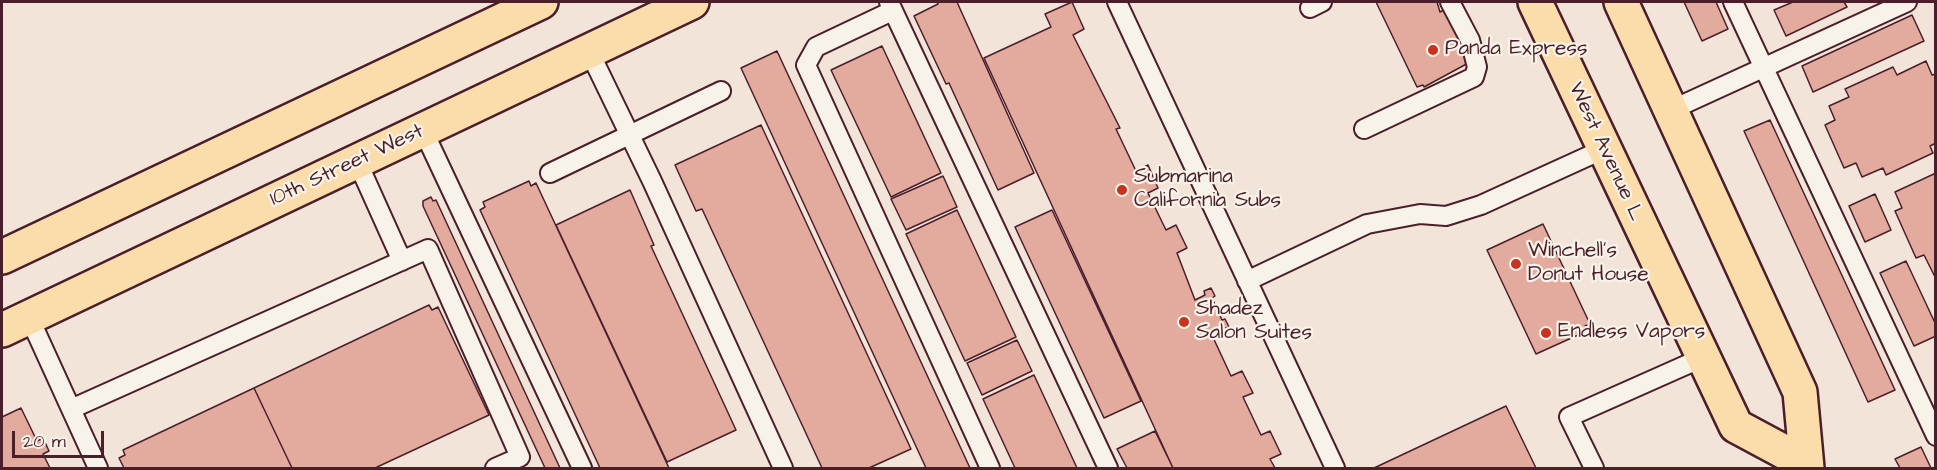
<!DOCTYPE html>
<style>
body{margin:0}
#map{position:relative;width:1937px;height:470px;overflow:hidden;background:#f3e4d9;font-family:"Architects Daughter",sans-serif}
canvas{display:block}
.frame{position:absolute;inset:0;border:3px solid #4a1f2b;pointer-events:none}
.scale{position:absolute;left:12px;top:431px;width:92px;height:27px;box-sizing:border-box;border:3px solid #4a1f2b;border-top:0;padding-left:8px;font-size:18px;line-height:21px;white-space:nowrap;color:#4a1f2b;-webkit-text-stroke:4px #f7f3e8;paint-order:stroke}
</style>
<div id="map">
<canvas width="1937" height="470"></canvas>
<div class="frame"></div>
<div class="scale">20 m</div>
</div>
<script>
const context = document.querySelector('canvas').getContext('2d');
context.lineJoin = 'round';
function fillPath(path, color) {
  context.fillStyle = color;
  context.fill(path, 'evenodd');
}
function toPath(rows) {
  const path = new Path2D();
  for (const r of rows) {
    path.moveTo(r[0], r[1]);
    for (let i = 2; i < r.length; i += 2) path.lineTo(r[i], r[i + 1]);
  }
  return path;
}
function strokePath(path, color, width, dash) {
  context.strokeStyle = color;
  context.lineWidth = width;
  context.lineCap = dash ? 'butt' : 'round';
  context.setLineDash(dash || []);
  context.stroke(path);
}
function drawText(font, color, halo, rows, align = 'center') {
  context.font = font + ' "Architects Daughter",sans-serif';
  context.lineWidth = 4.5;
  context.setLineDash([]);
  context.textBaseline = 'middle';
  context.strokeStyle = halo;
  context.fillStyle = color;
  for (const [text, x, y, turn = 0] of rows) {
    context.save();
    context.translate(x, y);
    context.rotate((+turn || 0) * Math.PI / 180);
    context.textAlign = isNaN(turn) ? turn : align;
    if (halo) context.strokeText(text, 0, 0);
    context.fillText(text, 0, 0);
    context.restore();
  }
}
const building = toPath([
 [937,2,957,2,1034,173,998,190,949,83,946,84,914,16,938,4,937,2],
 [1072,2,1084,29,1073,35,1120,128,1116,129,1136,171,1148,165,1158,188,1148,193,1166,230,1176,225,1187,248,1177,253,1195,300,1205,295,1204,291,1211,288,1215,296,1212,298,1222,320,1225,319,1229,327,1211,333,1231,376,1242,371,1253,393,1243,397,1261,435,1270,431,1281,454,1270,459,1275,468,1173,468,984,58,1051,27,1045,14,1072,2],
 [1376,2,1437,2,1440,12,1446,9,1472,61,1424,87,1423,85,1417,87,1376,2],
 [1684,2,1716,2,1728,29,1702,41,1684,2],
 [1793,2,1844,2,1847,7,1786,36,1774,10,1793,2],
 [1912,15,1924,41,1813,92,1802,66,1912,15],
 [882,46,941,173,891,197,831,70,882,46],
 [777,51,970,468,926,468,741,68,777,51],
 [1926,61,1932,75,1936,74,1936,143,1930,146,1933,153,1886,175,1883,168,1862,177,1856,163,1844,168,1825,125,1835,120,1829,106,1849,97,1845,89,1893,67,1897,75,1926,61],
 [1770,120,1895,390,1868,402,1744,131,1770,120],
 [761,125,911,449,869,468,822,468,702,209,696,211,675,165,761,125],
 [1936,173,1936,279,1924,255,1916,258,1895,211,1902,208,1895,192,1936,173],
 [943,176,957,207,906,230,891,199,943,176],
 [529,181,531,186,536,183,669,468,600,468,480,210,485,207,483,202,529,181],
 [630,190,654,245,651,246,736,430,667,462,556,225,630,190],
 [1875,194,1891,230,1865,242,1849,206,1875,194],
 [431,197,433,201,436,200,560,468,545,468,423,206,423,201,431,197],
 [957,210,1016,337,965,361,906,234,957,210],
 [1052,210,1141,401,1104,418,1015,227,1052,210],
 [1543,224,1590,324,1585,326,1587,331,1536,354,1487,250,1543,224],
 [1906,261,1936,325,1936,336,1914,346,1880,273,1906,261],
 [429,305,432,310,438,307,489,415,375,468,292,468,254,388,429,305],
 [1017,340,1032,371,982,395,967,363,1017,340],
 [1034,375,1077,468,1015,468,983,399,1034,375],
 [254,388,292,468,124,468,119,458,125,455,123,450,254,388],
 [1506,406,1536,468,1374,468,1506,406],
 [21,408,37,441,43,438,49,451,43,454,50,468,2,468,2,417,21,408],
 [1155,431,1173,468,1127,468,1117,449,1155,431],
 [1921,447,1931,468,1900,468,1895,459,1921,447]
]);
fillPath(building, '#e3aa9e');
strokePath(building, '#4a1f2b', 1.5);
const lane = toPath([
 [889,2,1108,468],
 [1117,2,1335,468],
 [1733,2,1936,436],
 [1310,8,1322,2],
 [892,11,816,47,806,65,990,468],
 [589,51,652,181,783,468],
 [1671,110,1907,2],
 [1364,129,1474,77,1477,67,1470,40,1450,2],
 [423,130,582,468],
 [357,161,402,261],
 [550,173,721,91],
 [1247,281,1367,224,1420,214,1446,216,1481,205,1604,149],
 [29,317,71,409],
 [98,468,71,409,428,249,520,457,495,468],
 [1594,468,1569,417,1704,357]
]);
const primary = toPath([
 [1535,2,1736,426,1805,463],
 [1621,2,1800,392,1807,468],
 [2,257,541,2],
 [2,330,692,2]
]);
strokePath(lane, '#4a1f2b', 22);
strokePath(primary, '#4a1f2b', 38);
strokePath(lane, '#f7f3e8', 18);
strokePath(primary, '#fbddab', 33);
for (const [x, y, r, color] of [
 [1433,50,6,"#c8321e"],
 [1122,190,6,"#c8321e"],
 [1516,264,6,"#c8321e"],
 [1184,322,6,"#c8321e"],
 [1546,333,6,"#c8321e"]
]) {
  const dot = new Path2D();
  dot.arc(x, y, r, 0, 2 * Math.PI);
  context.fillStyle = color;
  context.fill(dot);
  strokePath(dot, '#f7f3e8', 2);
}
drawText('21px', '#4a1f2b', '#f7f3e8', [
 ["Panda Express",1445,50],
 ["Submarina",1134,178],
 ["California Subs",1134,202],
 ["Winchell's",1528,252],
 ["Donut House",1528,276],
 ["Shadez",1196,310],
 ["Salon Suites",1196,334],
 ["Endless Vapors",1558,333]
], 'left');
drawText('21px', '#4a1f2b', '#f7f3e8', [
 ["West Avenue L",1605,152,65],
 ["10th Street West",347,166,-25]
]);
</script>
